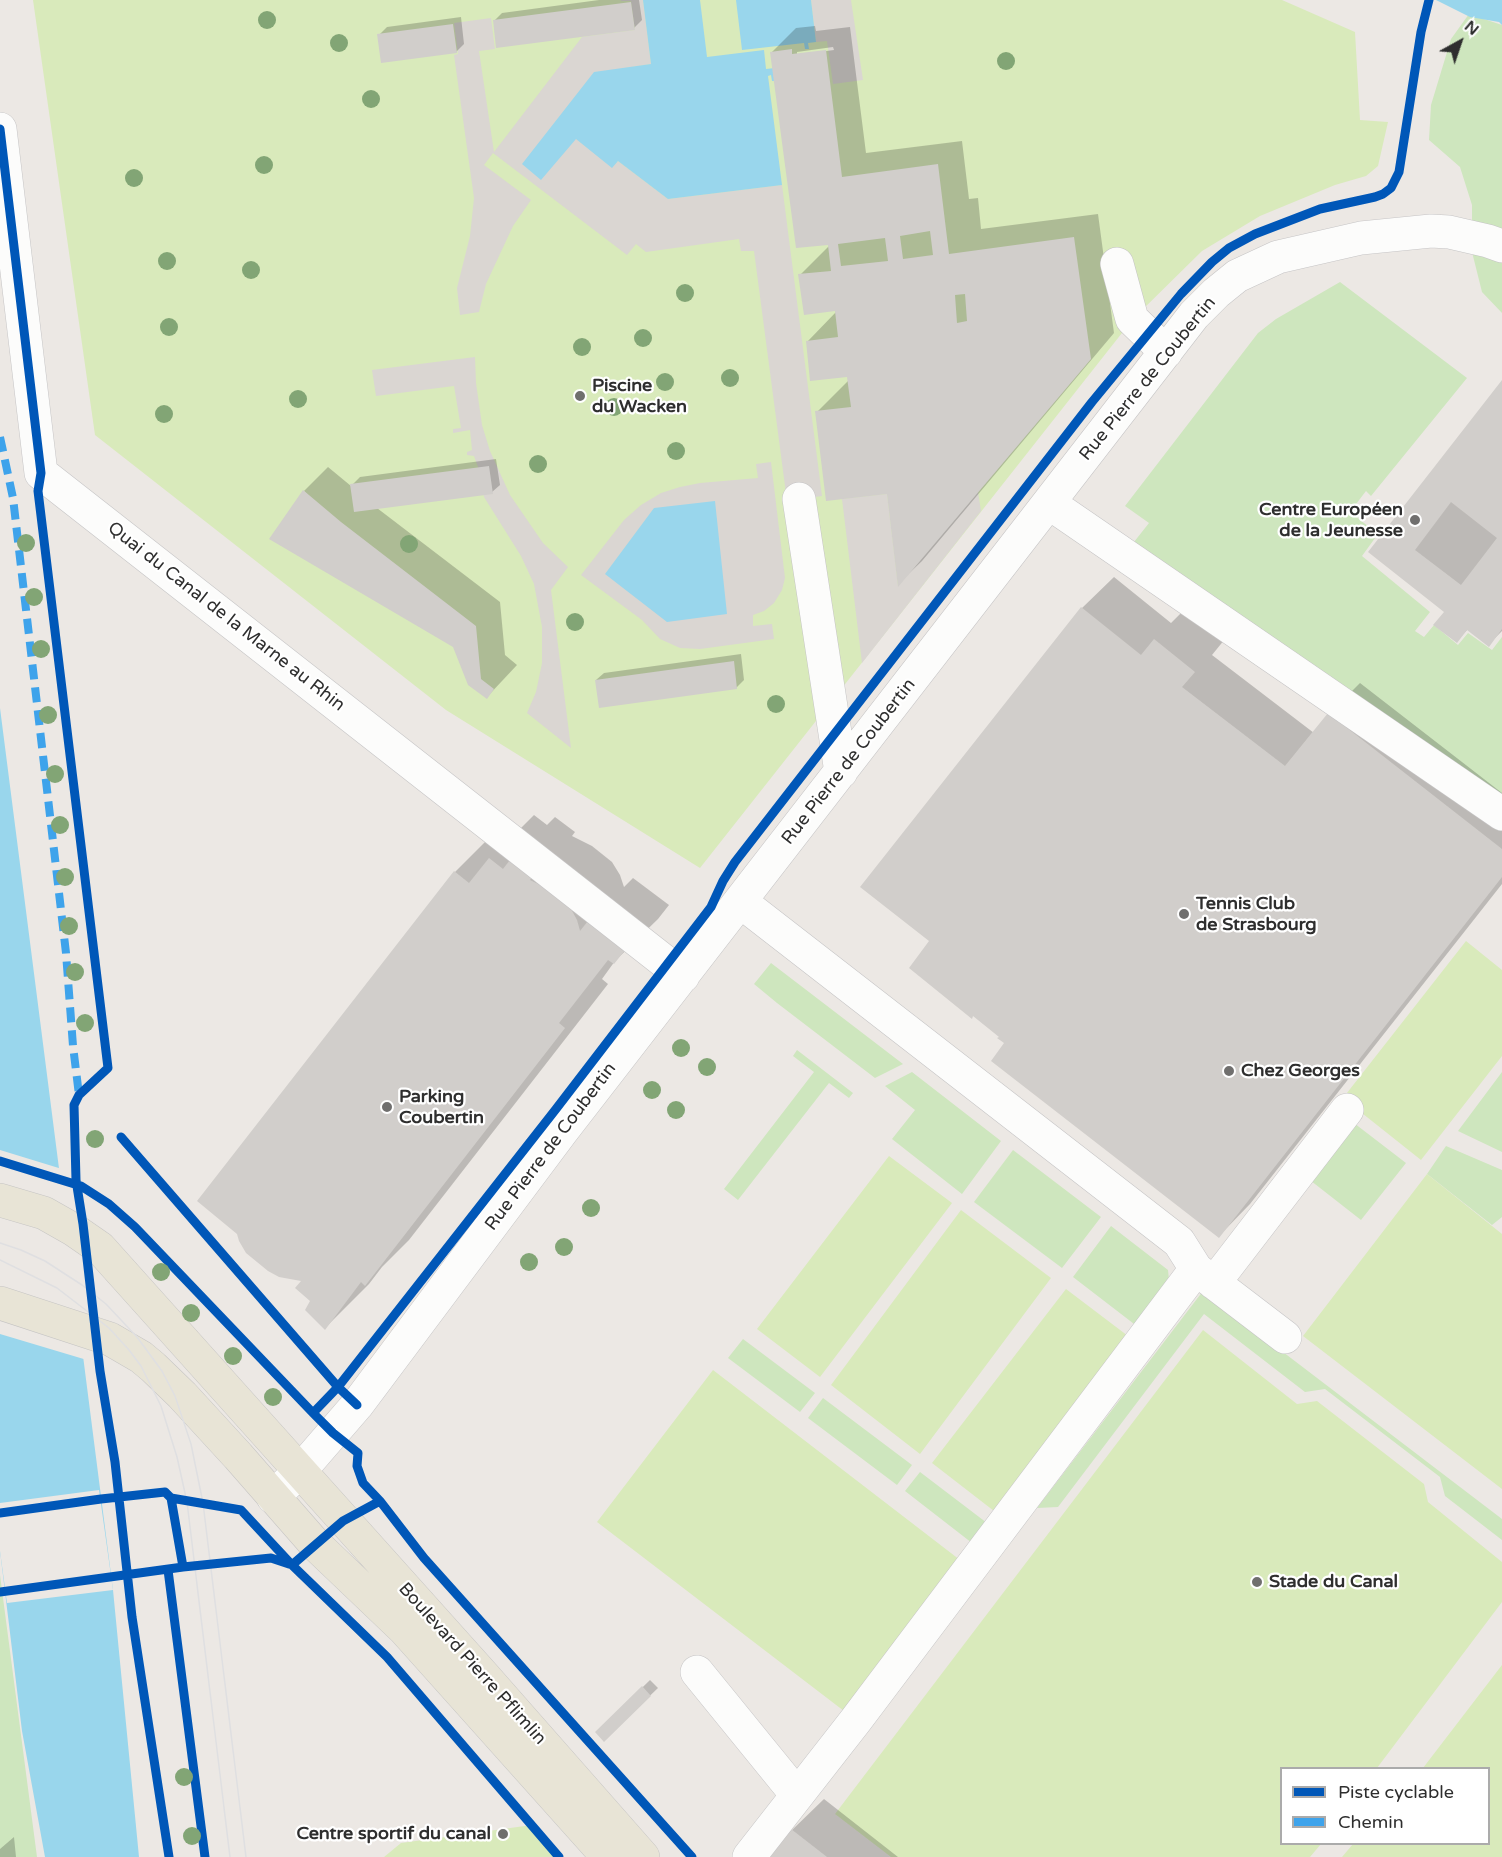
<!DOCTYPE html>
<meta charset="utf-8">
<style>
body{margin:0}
#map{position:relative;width:1502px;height:1857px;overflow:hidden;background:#ece8e4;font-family:"Varela Round",sans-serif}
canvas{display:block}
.legend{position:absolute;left:1280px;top:1767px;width:210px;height:78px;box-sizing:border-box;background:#fff;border:2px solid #ababab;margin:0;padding:8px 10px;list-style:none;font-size:18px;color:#2e2e2e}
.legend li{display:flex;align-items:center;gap:12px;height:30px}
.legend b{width:30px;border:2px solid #ababab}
.north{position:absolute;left:1430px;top:12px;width:60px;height:60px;-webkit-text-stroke:4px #fff;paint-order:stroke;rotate:40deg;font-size:16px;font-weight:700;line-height:24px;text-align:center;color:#2e2e2e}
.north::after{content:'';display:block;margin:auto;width:21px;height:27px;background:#2e2e2e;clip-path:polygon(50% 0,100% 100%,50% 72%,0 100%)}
</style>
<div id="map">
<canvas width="1502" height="1857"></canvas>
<ul class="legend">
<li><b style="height:8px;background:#0057b8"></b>Piste cyclable</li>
<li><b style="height:8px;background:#3ea3eb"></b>Chemin</li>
</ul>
<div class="north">N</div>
</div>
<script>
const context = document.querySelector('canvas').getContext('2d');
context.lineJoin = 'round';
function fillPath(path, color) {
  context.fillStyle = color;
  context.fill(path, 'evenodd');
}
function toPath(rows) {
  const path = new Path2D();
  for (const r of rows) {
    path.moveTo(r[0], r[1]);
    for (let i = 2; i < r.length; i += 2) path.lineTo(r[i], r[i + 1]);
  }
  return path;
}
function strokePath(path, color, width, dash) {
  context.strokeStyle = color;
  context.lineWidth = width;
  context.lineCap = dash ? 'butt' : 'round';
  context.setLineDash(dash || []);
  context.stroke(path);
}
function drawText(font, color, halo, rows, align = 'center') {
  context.font = font + ' "Varela Round",sans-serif';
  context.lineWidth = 4.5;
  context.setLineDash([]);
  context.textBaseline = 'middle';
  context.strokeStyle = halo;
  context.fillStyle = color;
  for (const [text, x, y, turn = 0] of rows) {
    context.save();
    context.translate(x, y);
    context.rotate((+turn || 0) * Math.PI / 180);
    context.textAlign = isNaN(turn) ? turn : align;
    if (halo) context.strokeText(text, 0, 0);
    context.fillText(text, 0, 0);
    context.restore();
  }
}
fillPath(toPath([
 [1469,14,1502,25,1502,313,1482,292,1472,252,1472,205,1460,167,1429,140,1431,105,1451,39],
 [1340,282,1467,378,1371,496,1366,491,1350,512,1378,534,1362,556,1430,612,1415,631,1424,637,1434,625,1458,645,1468,633,1492,650,1502,637,1502,799,1130,547,1149,523,1125,506,1258,333,1276,319],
 [771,963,903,1064,875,1078,777,1003,754,984],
 [797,1050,853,1093,849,1098,829,1083,738,1200,724,1189,814,1072,793,1056],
 [912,1072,1001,1141,962,1194,892,1139,915,1110,885,1086],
 [1502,1072,1502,1152,1458,1131],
 [1350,1120,1406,1163,1361,1220,1306,1177],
 [1446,1146,1502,1170,1502,1217,1492,1225,1427,1174],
 [1013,1150,1101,1217,1062,1268,974,1202],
 [1111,1226,1168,1270,1169,1280,1138,1327,1073,1277],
 [1203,1291,1502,1519,1502,1540,1445,1496,1440,1477,1325,1389,1305,1392,1204,1314,1058,1507,1037,1508],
 [743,1339,815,1393,800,1412,728,1358],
 [823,1398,912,1465,897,1485,808,1418],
 [920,1472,987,1523,972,1543,905,1491],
 [0,1575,37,1857,0,1857]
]), '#cee6be');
fillPath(toPath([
 [33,0,1282,0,1355,32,1360,120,1388,122,1378,166,1366,176,1335,185,1260,216,1202,251,1133,319,700,868,446,710,95,435],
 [1466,941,1502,970,1502,1056,1421,1160,1343,1098],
 [889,1156,952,1203,820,1377,757,1329],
 [1427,1174,1502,1234,1502,1489,1303,1336],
 [961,1210,1051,1278,920,1454,831,1385],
 [1066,1289,1128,1336,994,1511,932,1463],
 [1203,1330,1297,1404,1317,1401,1424,1484,1428,1502,1502,1562,1502,1602,1377,1768,1282,1768,1282,1844,1321,1844,1310,1857,891,1857,835,1814],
 [713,1370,960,1560,844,1711,597,1522],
 [1502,1665,1502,1857,1342,1857,1353,1844,1488,1844,1488,1768,1423,1768],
 [532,1825,559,1857,384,1857,401,1843]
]), '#d9eabb');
fillPath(toPath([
 [621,0,643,0,651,64,594,73,541,179,575,138,612,167,618,161,668,199,782,185,822,496,787,501,754,251,741,251,739,239,646,252,636,244,627,255,493,153,484,165,531,200,513,226,486,284,479,312,460,315,457,288,470,236,474,198,454,55,458,54,454,23,491,18,495,49,479,51,494,152,582,37,635,30,631,1,621,1],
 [811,0,851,0,863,80,833,84,827,41,816,42],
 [475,357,476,383,482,425,490,451,510,495,543,543,568,567,551,590,571,748,527,713,536,692,542,663,542,627,534,584,521,556,484,497,478,467,474,456,467,455,467,452,472,450,470,430,453,433,453,429,461,428,454,386,376,396,372,370],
 [771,462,785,578,782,590,774,603,764,611,753,615,753,626,772,624,774,639,700,649,680,648,660,639,642,620,581,575,624,520,641,505,661,493,680,487,700,483,758,478,756,464],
 [978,492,981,511,862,663,842,499,887,494,898,586]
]), '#dad6d2');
fillPath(toPath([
 [643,0,700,0,707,57,764,50,766,69,775,68,776,81,772,81,771,75,768,76,782,185,668,199,618,161,612,168,576,139,541,180,522,164,594,72,651,64],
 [736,0,811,0,816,42,808,43,809,49,805,49,804,43,742,50],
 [1436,0,1502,0,1502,25,1499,22,1470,17],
 [715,501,727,614,667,622,605,574,654,508],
 [0,708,113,1590,139,1857,45,1857,22,1731,0,1551]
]), '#99d6ec');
fillPath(toPath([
 [0,1150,62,1169,87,1360,0,1334],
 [99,1490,113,1590,7,1603,0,1551,0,1503]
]), '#ece8e4');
fillPath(toPath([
 [599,0,639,0,642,20,634,28,494,21,502,13],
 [461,17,464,44,456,52,379,35,387,27],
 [815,26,816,31,850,27,866,153,962,141,969,199,978,198,981,229,1098,214,1114,333,922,561,899,583,888,492,817,412,849,380,848,375,808,341,836,312,800,275,829,246,772,52,796,28],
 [833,47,834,50,797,55,797,52],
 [1502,383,1502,631,1488,645,1468,629,1457,641,1446,611,1370,552],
 [496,459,500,485,492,492,377,508,500,602,505,655,517,665,487,697,454,646,304,491,328,467,351,486,360,477],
 [1114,577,1171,623,1186,608,1225,639,1212,655,1314,733,1329,714,1360,683,1502,793,1502,884,1250,1204,1219,1236,1006,1043,931,941,862,887,1082,608],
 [741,654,744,680,736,688,596,680,604,673],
 [534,815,547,825,555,817,575,832,572,836,592,846,612,862,620,875,624,887,633,878,669,905,658,919,615,961,602,979,608,984,409,1240,382,1267,369,1284,325,1328,304,1280,238,1233,199,1201,455,872,499,828,511,838],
 [650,1680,658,1688,604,1740,597,1732],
 [824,1799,898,1857,772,1857,792,1830],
 [14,1837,16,1857,0,1857,0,1849]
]), '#0003');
fillPath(toPath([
 [631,2,635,30,496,48,493,20],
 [453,24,457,53,381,63,377,34],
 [792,49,792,54,826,50,842,177,938,164,949,254,1074,237,1091,359,898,587,887,494,826,501,815,411,851,407,847,377,810,381,806,341,838,337,835,311,804,315,798,274,831,271,828,245,796,248,770,52],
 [930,231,933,255,903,259,900,236],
 [885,238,888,261,841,266,838,244],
 [965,294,967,321,957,323,955,295],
 [1502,380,1502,629,1489,647,1467,630,1457,643,1433,625,1444,612,1368,552],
 [1451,502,1497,538,1461,585,1415,550],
 [489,466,493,494,354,512,350,484],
 [303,490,341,522,476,626,481,679,494,689,487,699,468,685,453,647,269,539],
 [1081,607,1141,655,1154,639,1195,672,1182,687,1285,766,1328,713,1502,849,1502,877,1219,1238,991,1061,1004,1043,997,1038,999,1037,973,1016,972,1019,909,968,929,941,860,887],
 [734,661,737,689,599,708,595,680],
 [489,858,503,869,510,860,532,877,530,880,548,889,571,909,577,920,580,931,588,921,626,949,614,964,608,960,559,1023,565,1028,365,1286,361,1282,325,1330,305,1310,310,1301,295,1288,301,1281,279,1277,268,1271,246,1253,239,1241,237,1234,197,1201,454,871,469,883],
 [642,1686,651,1696,604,1742,595,1732],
 [791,1829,827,1857,770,1857]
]), '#d1cecb');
const minor = toPath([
 [0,129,41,473,683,976],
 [1117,264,1132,319,1166,352],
 [799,499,841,772],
 [1049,503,1502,814],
 [741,902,1179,1242,1196,1269,1285,1337],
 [1214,1283,1347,1110],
 [273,1497,300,1471,357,1405,562,1131,1194,315,1216,293,1237,276,1278,257,1361,238,1431,231,1449,232,1488,241,1502,246],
 [697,1672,797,1795],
 [749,1857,856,1720,1196,1269]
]);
const major = toPath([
 [0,1200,44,1213,74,1230,100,1248,483,1675,643,1857],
 [0,1303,110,1339,141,1357,153,1367,182,1395,238,1456,315,1544,404,1629,608,1857]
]);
strokePath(minor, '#c5c4c5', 34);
strokePath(major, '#c6c5c4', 34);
strokePath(minor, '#fcfcfb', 33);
strokePath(major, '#e8e4d6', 33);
strokePath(toPath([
 [0,1243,21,1250,45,1261,82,1285,106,1304,137,1337,162,1371,175,1396,191,1444,203,1503,246,1857],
 [0,1260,57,1288,109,1328,129,1350,141,1366,161,1406,177,1457,187,1502,230,1857]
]), '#dfdfe1', 1.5);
strokePath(toPath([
 [0,437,13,498,66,953,73,1046,79,1095]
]), '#3ea3eb', 8, [15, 8]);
strokePath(toPath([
 [0,129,41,473,38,491,108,1068,79,1095,74,1105,76,1180,83,1224,100,1371,115,1462,132,1617,169,1857],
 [121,1137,338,1387,357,1405],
 [0,1161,81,1186,109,1204,135,1227,313,1413,333,1433,358,1453,357,1466,363,1483,380,1501,424,1558,692,1857],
 [313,1413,338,1387,556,1109,711,907,723,881,735,862,1092,402,1181,294,1212,262,1229,248,1255,234,1320,209,1375,197,1383,194,1391,188,1399,172,1421,32,1429,0],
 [0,1513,101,1499,165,1492,171,1498,241,1510,292,1565,387,1657,559,1857],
 [292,1565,343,1521,380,1501],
 [183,1567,271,1558,289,1564],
 [168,1570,205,1857],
 [0,1592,183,1567,171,1498]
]), '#0057b8', 9);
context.fillStyle = '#82a575';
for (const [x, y] of [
 [267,20],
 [339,43],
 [1006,61],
 [371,99],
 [264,165],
 [134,178],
 [167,261],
 [251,270],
 [685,293],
 [169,327],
 [643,338],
 [582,347],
 [730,378],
 [665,382],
 [298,399],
 [614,407],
 [164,414],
 [676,451],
 [538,464],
 [26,543],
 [409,544],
 [34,597],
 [575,622],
 [41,649],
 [776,704],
 [48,715],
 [55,774],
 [60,825],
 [65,877],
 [69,926],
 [75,972],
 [85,1023],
 [681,1048],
 [707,1067],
 [652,1090],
 [676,1110],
 [95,1139],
 [591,1208],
 [564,1247],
 [529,1262],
 [161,1272],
 [191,1313],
 [233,1356],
 [273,1397],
 [184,1777],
 [192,1836]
]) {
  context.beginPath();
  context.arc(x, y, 9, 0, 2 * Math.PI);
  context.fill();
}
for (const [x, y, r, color] of [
 [580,396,6,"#706f6e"],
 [1415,520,6,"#706f6e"],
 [1184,914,6,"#706f6e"],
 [1229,1071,6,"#706f6e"],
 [387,1107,6,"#706f6e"],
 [1257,1582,6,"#706f6e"],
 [503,1834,6,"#706f6e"]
]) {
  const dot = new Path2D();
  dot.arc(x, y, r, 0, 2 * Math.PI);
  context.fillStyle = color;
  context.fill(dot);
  strokePath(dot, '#fff', 2);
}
drawText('18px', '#2e2e2e', '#fff', [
 ["Rue Pierre de Coubertin",1148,379,-51],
 ["Quai du Canal de la Marne au Rhin",226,617,38],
 ["Rue Pierre de Coubertin",849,762,-52],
 ["Rue Pierre de Coubertin",551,1147,-53],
 ["Boulevard Pierre Pflimlin",472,1664,48]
]);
drawText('bold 18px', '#2e2e2e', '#fff', [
 ["Piscine",592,386],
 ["du Wacken",592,407],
 ["Centre Européen",1403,510,"right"],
 ["de la Jeunesse",1403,531,"right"],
 ["Tennis Club",1196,904],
 ["de Strasbourg",1196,925],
 ["Chez Georges",1241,1071],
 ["Parking",399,1097],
 ["Coubertin",399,1118],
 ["Stade du Canal",1269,1582],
 ["Centre sportif du canal",491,1834,"right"]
], 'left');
</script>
